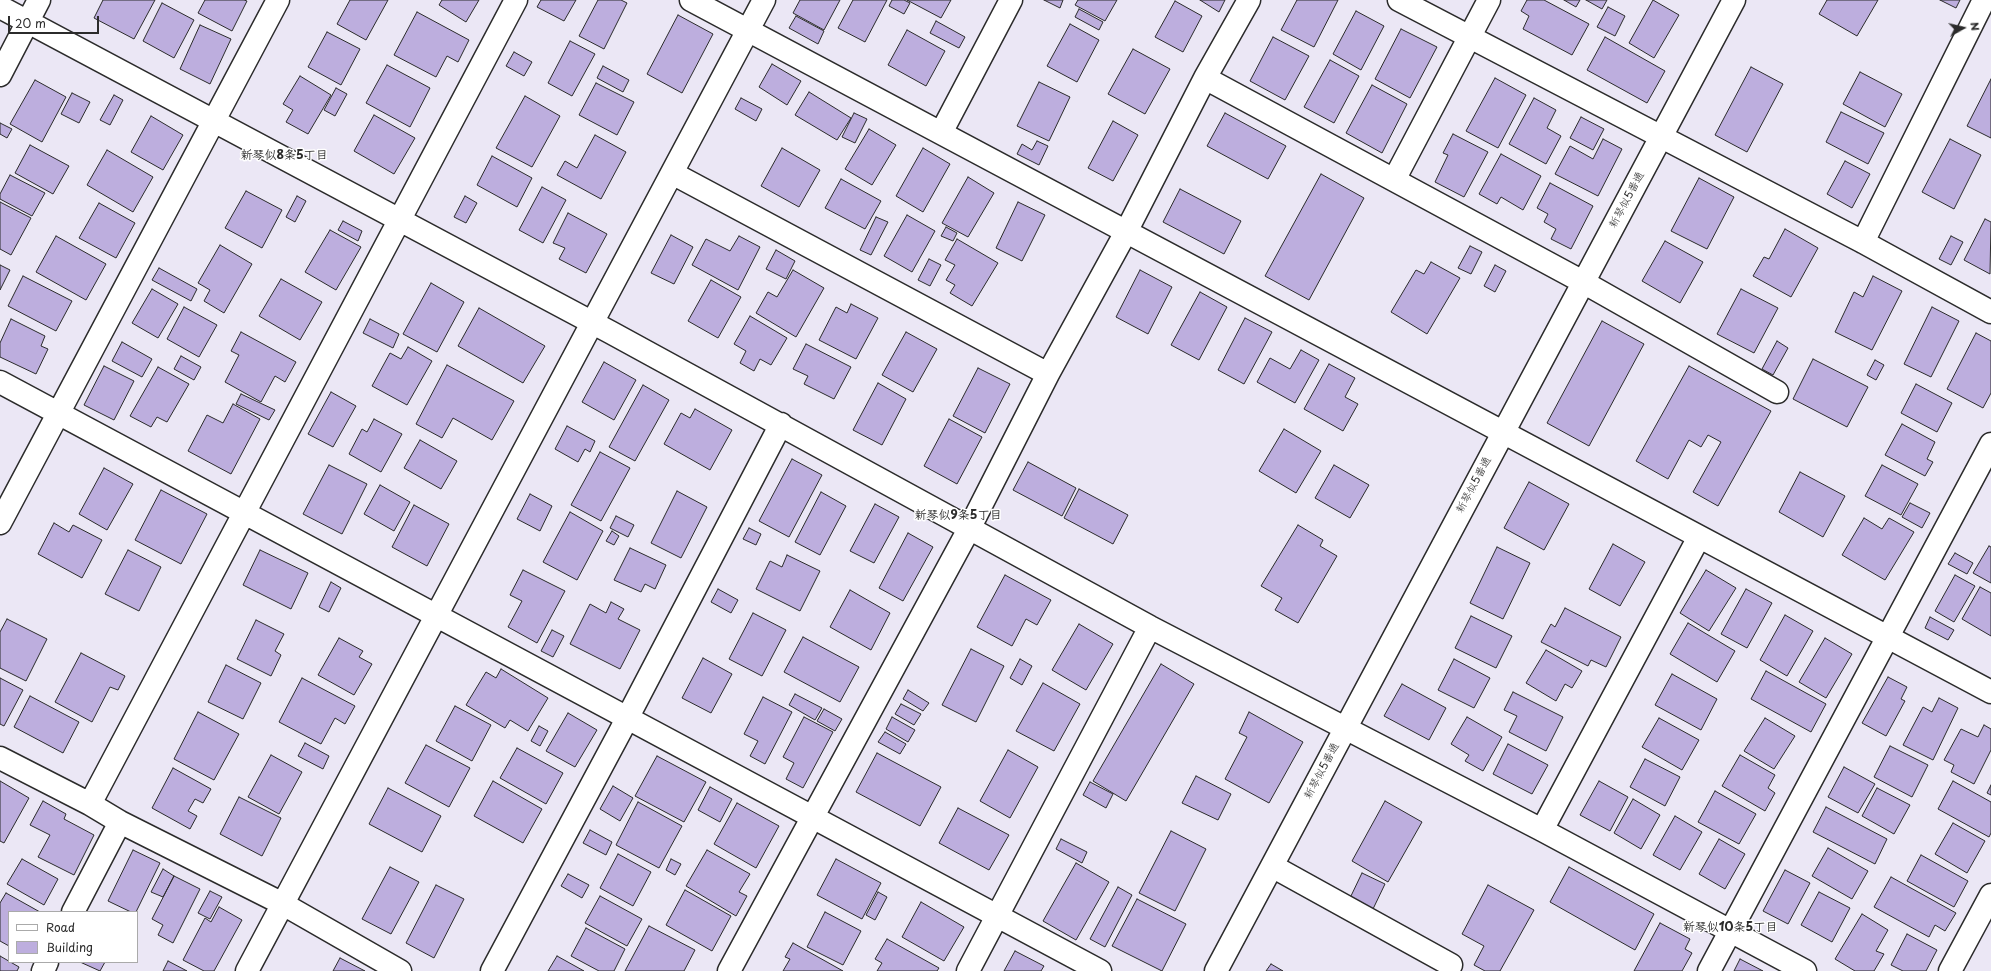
<!DOCTYPE html>
<meta charset="utf-8">
<style>
body{margin:0}
#map{position:relative;width:1991px;height:971px;overflow:hidden;background:#ebe7f5;font-family:"Playpen Sans",sans-serif}
canvas{display:block}
.legend{position:absolute;left:8px;top:911px;width:130px;height:52px;box-sizing:border-box;background:#fff;border:1px solid #aaa;margin:0;padding:5px 7px;list-style:none;font-size:12px;color:#2b2b2b}
.legend li{display:flex;align-items:center;gap:8px;height:20px}
.legend b{width:20px;border:1px solid #aaa}
.north{position:absolute;left:1943px;top:8px;width:40px;height:40px;-webkit-text-stroke:3px #fff;paint-order:stroke;rotate:82deg;font-size:11px;font-weight:700;line-height:16px;text-align:center;color:#2b2b2b}
.north::after{content:'';display:block;margin:auto;width:14px;height:18px;background:#2b2b2b;clip-path:polygon(50% 0,100% 100%,50% 72%,0 100%)}
.scale{position:absolute;left:8px;top:16px;width:91px;height:18px;box-sizing:border-box;border:2px solid #2b2b2b;border-top:0;padding-left:5px;font-size:12px;line-height:14px;white-space:nowrap;color:#2b2b2b;-webkit-text-stroke:3px #fff;paint-order:stroke}
</style>
<div id="map">
<canvas width="1991" height="971"></canvas>
<ul class="legend">
<li><b style="height:5px;background:#fff"></b>Road</li>
<li><b style="height:11px;background:#bdaede"></b>Building</li>
</ul>
<div class="north">N</div>
<div class="scale">20 m</div>
</div>
<script>
const context = document.querySelector('canvas').getContext('2d');
context.lineJoin = 'round';
function fillPath(path, color) {
  context.fillStyle = color;
  context.fill(path, 'evenodd');
}
function toPath(rows) {
  const path = new Path2D();
  for (const r of rows) {
    path.moveTo(r[0], r[1]);
    for (let i = 2; i < r.length; i += 2) path.lineTo(r[i], r[i + 1]);
  }
  return path;
}
function strokePath(path, color, width, dash) {
  context.strokeStyle = color;
  context.lineWidth = width;
  context.lineCap = dash ? 'butt' : 'round';
  context.setLineDash(dash || []);
  context.stroke(path);
}
function drawText(font, color, halo, rows, align = 'center') {
  context.font = font + ' "Playpen Sans","Klee One",sans-serif';
  context.lineWidth = 3;
  context.setLineDash([]);
  context.textBaseline = 'middle';
  context.strokeStyle = halo;
  context.fillStyle = color;
  for (const [text, x, y, turn = 0] of rows) {
    context.save();
    context.translate(x, y);
    context.rotate((+turn || 0) * Math.PI / 180);
    context.textAlign = isNaN(turn) ? turn : align;
    if (halo) context.strokeText(text, 0, 0);
    context.fillText(text, 0, 0);
    context.restore();
  }
}
const building = toPath([
 [103,0,155,0,134,39,94,18,103,0],
 [205,0,244,0,247,1,232,31,198,13,205,0],
 [350,0,388,0,366,40,337,24,350,0],
 [442,0,479,0,466,22,439,5,442,0],
 [541,0,576,0,564,21,537,7,541,0],
 [598,0,621,0,627,3,604,49,579,36,598,0],
 [800,0,840,0,824,30,793,13,800,0],
 [853,0,887,0,865,42,838,28,853,0],
 [892,0,904,0,910,3,904,14,889,6,892,0],
 [907,0,951,0,941,18,907,0],
 [1044,0,1063,0,1060,8,1044,0],
 [1078,0,1117,0,1105,21,1075,5,1078,0],
 [1200,0,1225,0,1219,12,1200,0],
 [1297,0,1338,0,1314,47,1281,30,1297,0],
 [1527,0,1544,0,1589,24,1572,55,1523,29,1529,16,1521,11,1527,0],
 [1564,0,1580,0,1576,7,1564,0],
 [1586,0,1607,0,1602,9,1586,0],
 [1653,0,1679,15,1654,58,1629,43,1653,0],
 [1827,0,1878,0,1857,36,1819,14,1827,0],
 [1940,0,1960,0,1956,8,1940,0],
 [1175,1,1202,16,1183,52,1155,37,1175,1],
 [162,3,194,20,174,58,143,41,162,3],
 [1608,7,1625,16,1615,36,1597,27,1608,7],
 [1079,9,1103,22,1099,30,1075,17,1079,9],
 [1356,11,1384,26,1361,70,1333,54,1356,11],
 [417,12,469,40,458,62,447,56,436,77,394,55,417,12],
 [678,15,713,34,682,93,647,74,678,15],
 [796,16,824,31,818,44,789,28,796,16],
 [936,21,965,37,959,48,930,33,936,21],
 [1070,24,1099,40,1077,82,1047,66,1070,24],
 [200,25,231,39,210,84,180,69,200,25],
 [1401,29,1437,47,1410,98,1375,79,1401,29],
 [907,30,945,51,926,86,888,65,907,30],
 [327,32,360,49,341,85,308,67,327,32],
 [1273,37,1309,56,1285,100,1250,81,1273,37],
 [1605,37,1665,71,1647,103,1587,70,1605,37],
 [570,41,595,54,572,96,548,83,570,41],
 [1133,49,1170,69,1145,114,1108,94,1133,49],
 [514,52,532,62,524,76,506,66,514,52],
 [1330,60,1359,76,1334,123,1304,107,1330,60],
 [772,64,801,81,787,105,759,87,772,64],
 [387,65,430,88,410,127,366,103,387,65],
 [603,66,629,80,623,92,597,78,603,66],
 [1751,67,1783,84,1747,152,1715,135,1751,67],
 [1860,72,1902,94,1885,127,1843,104,1860,72],
 [300,76,331,95,308,134,286,122,293,110,283,104,300,76],
 [1495,78,1526,95,1498,148,1466,131,1495,78],
 [1991,79,1991,138,1967,126,1991,79],
 [35,80,66,97,42,142,10,124,35,80],
 [1039,82,1070,97,1049,141,1017,126,1039,82],
 [596,83,634,102,617,135,579,115,596,83],
 [1372,85,1407,104,1382,153,1346,133,1372,85],
 [336,88,347,94,335,116,324,110,336,88],
 [809,92,851,118,837,140,795,115,809,92],
 [72,93,90,102,79,123,61,114,72,93],
 [114,95,123,100,110,125,100,120,114,95],
 [525,96,560,116,532,167,496,148,525,96],
 [741,98,762,109,756,121,735,109,741,98],
 [1534,98,1556,110,1547,128,1561,136,1546,164,1509,144,1534,98],
 [1841,112,1884,133,1868,164,1826,142,1841,112],
 [854,113,867,119,855,143,842,137,854,113],
 [1225,113,1286,146,1268,179,1207,146,1225,113],
 [374,115,415,138,394,174,354,151,374,115],
 [151,116,183,135,163,170,131,152,151,116],
 [1581,117,1604,129,1593,150,1570,138,1581,117],
 [1113,121,1138,135,1113,181,1088,168,1113,121],
 [0,123,12,129,7,138,0,134,0,123],
 [869,129,896,145,872,185,845,169,869,129],
 [1453,134,1488,152,1464,197,1435,182,1448,155,1443,153,1453,134],
 [595,135,626,152,601,199,557,175,565,161,577,168,595,135],
 [1603,139,1622,149,1598,196,1555,174,1570,146,1593,159,1603,139],
 [1950,139,1981,155,1954,209,1922,192,1950,139],
 [1037,141,1048,146,1039,165,1017,154,1022,144,1032,150,1037,141],
 [30,145,69,166,53,194,15,173,30,145],
 [782,148,820,170,799,207,761,186,782,148],
 [923,148,950,164,923,212,896,196,923,148],
 [107,150,153,177,133,212,87,185,107,150],
 [1501,154,1541,176,1523,210,1501,197,1497,204,1479,194,1501,154],
 [492,156,532,178,517,207,477,185,492,156],
 [1845,161,1870,174,1852,208,1827,194,1845,161],
 [1321,174,1364,198,1309,300,1265,276,1321,174],
 [10,175,45,193,32,216,0,199,0,194,10,175],
 [968,177,994,193,968,237,942,223,968,177],
 [1699,178,1734,197,1707,249,1671,231,1699,178],
 [841,179,881,201,865,229,825,208,841,179],
 [1550,183,1593,206,1571,249,1551,239,1556,229,1544,222,1548,214,1537,208,1550,183],
 [542,187,566,200,543,243,519,230,542,187],
 [1180,189,1241,221,1224,254,1163,222,1180,189],
 [246,191,282,210,262,248,225,228,246,191],
 [297,196,306,201,295,222,286,217,297,196],
 [465,196,477,203,466,223,454,217,465,196],
 [0,202,31,218,11,255,0,249,0,202],
 [1018,202,1045,215,1022,261,996,248,1018,202],
 [99,203,135,223,116,258,79,238,99,203],
 [568,213,607,234,586,273,559,259,565,248,553,243,568,213],
 [907,215,935,231,912,272,884,256,907,215],
 [876,217,888,222,871,255,860,250,876,217],
 [1985,219,1991,222,1990,274,1964,260,1985,219],
 [343,221,362,231,358,241,338,230,343,221],
 [946,227,957,233,953,241,941,236,946,227],
 [1785,229,1818,248,1791,297,1753,276,1764,257,1769,259,1785,229],
 [330,230,361,247,336,290,305,272,330,230],
 [671,235,693,247,674,284,651,273,671,235],
 [56,236,106,264,86,300,36,272,56,236],
 [739,236,760,247,738,290,692,265,706,239,730,251,739,236],
 [1951,236,1963,242,1951,265,1939,259,1951,236],
 [957,239,998,263,972,306,950,293,955,285,946,280,955,265,945,260,957,239],
 [1665,241,1703,262,1680,303,1642,281,1665,241],
 [220,245,252,264,224,313,204,301,210,290,198,283,220,245],
 [1470,246,1482,252,1471,274,1458,268,1470,246],
 [776,250,795,261,786,279,766,269,776,250],
 [929,259,941,265,930,286,918,280,929,259],
 [1431,262,1460,278,1427,334,1391,312,1416,270,1424,274,1431,262],
 [0,265,10,270,0,290,0,265],
 [1495,265,1506,271,1495,292,1484,286,1495,265],
 [159,268,197,289,191,301,152,280,159,268],
 [793,270,824,288,796,337,756,313,768,292,777,297,793,270],
 [1140,270,1172,287,1148,334,1116,317,1140,270],
 [23,276,72,301,56,331,8,306,23,276],
 [1873,276,1902,291,1872,350,1835,332,1854,292,1863,297,1873,276],
 [281,279,322,302,300,340,259,316,281,279],
 [711,280,741,297,718,338,688,321,711,280],
 [431,283,464,302,437,352,403,334,431,283],
 [152,289,178,304,158,338,132,323,152,289],
 [1741,289,1778,308,1754,353,1717,334,1741,289],
 [1200,292,1227,307,1199,360,1171,345,1200,292],
 [851,304,878,318,856,359,819,340,836,307,847,313,851,304],
 [184,307,217,325,199,357,167,339,184,307],
 [1932,307,1959,321,1931,377,1904,364,1932,307],
 [479,308,545,346,523,383,458,346,479,308],
 [750,316,787,338,771,365,760,359,754,371,740,363,746,351,734,344,750,316],
 [1245,318,1272,332,1244,384,1218,370,1245,318],
 [11,319,45,336,41,346,48,349,36,374,0,357,0,343,11,319],
 [370,319,399,334,393,348,363,333,370,319],
 [1602,321,1644,344,1589,446,1547,423,1602,321],
 [241,332,296,362,285,382,275,376,261,402,225,382,239,355,231,351,241,332],
 [906,332,937,349,913,392,882,375,906,332],
 [1976,333,1991,341,1991,393,1983,408,1947,389,1976,333],
 [1777,341,1788,348,1773,375,1762,369,1777,341],
 [122,342,152,359,142,377,112,361,122,342],
 [806,344,851,367,834,399,804,384,808,376,793,369,806,344],
 [408,347,432,361,407,405,372,386,390,353,401,359,408,347],
 [1301,350,1319,360,1295,403,1257,382,1270,358,1290,369,1301,350],
 [181,356,201,367,194,380,174,369,181,356],
 [1813,359,1868,387,1847,427,1793,399,1813,359],
 [1875,360,1884,365,1876,380,1867,375,1875,360],
 [604,362,636,380,614,420,582,402,604,362],
 [1329,364,1355,378,1345,397,1358,404,1343,431,1304,409,1329,364],
 [447,365,514,401,492,440,453,418,442,438,416,424,447,365],
 [104,366,134,381,114,420,84,405,104,366],
 [1689,366,1771,411,1718,506,1693,492,1721,442,1708,435,1701,447,1689,440,1668,479,1636,461,1689,366],
 [158,367,189,384,167,422,157,417,151,427,130,416,158,367],
 [978,368,1010,384,985,433,953,416,978,368],
 [878,383,906,399,882,445,853,430,878,383],
 [1916,384,1952,403,1937,432,1901,413,1916,384],
 [643,385,669,400,635,461,609,447,643,385],
 [331,392,356,406,333,447,308,434,331,392],
 [241,394,275,410,269,420,236,404,241,394],
 [233,404,260,419,231,474,188,451,207,415,223,423,233,404],
 [695,409,732,430,710,470,664,444,681,413,690,418,695,409],
 [374,419,402,434,381,472,349,454,362,429,367,432,374,419],
 [949,419,982,437,957,484,924,466,949,419],
 [1902,424,1935,442,1927,459,1933,462,1925,476,1885,455,1902,424],
 [567,426,595,441,590,452,585,449,578,462,555,449,567,426],
 [1284,429,1321,451,1296,493,1259,471,1284,429],
 [420,440,457,461,441,489,404,468,420,440],
 [600,452,630,468,601,521,571,505,600,452],
 [792,459,822,475,789,537,759,521,792,459],
 [1028,462,1076,488,1062,516,1013,490,1028,462],
 [329,465,367,484,342,534,303,514,329,465],
 [1334,465,1369,485,1350,518,1315,498,1334,465],
 [1882,465,1918,484,1901,515,1865,496,1882,465],
 [104,468,133,484,107,530,79,514,104,468],
 [1800,472,1845,496,1823,537,1779,512,1800,472],
 [1529,482,1569,504,1544,550,1504,528,1529,482],
 [380,485,410,502,394,531,364,514,380,485],
 [1079,489,1128,515,1113,544,1064,518,1079,489],
 [161,490,207,514,181,564,135,540,161,490],
 [677,491,707,507,681,558,651,543,677,491],
 [821,492,846,506,820,555,795,542,821,492],
 [530,494,552,506,540,531,517,519,530,494],
 [1910,503,1930,513,1922,528,1902,517,1910,503],
 [875,504,899,517,874,563,850,551,875,504],
 [414,505,449,524,427,566,392,547,414,505],
 [570,512,603,531,577,580,543,562,570,512],
 [616,516,634,525,628,537,610,528,616,516],
 [1864,518,1882,529,1889,518,1914,532,1885,580,1842,555,1864,518],
 [54,523,69,532,73,525,102,540,82,578,38,554,54,523],
 [1298,525,1323,540,1320,546,1337,556,1298,623,1275,610,1282,598,1261,586,1298,525],
 [749,528,761,534,756,545,743,539,749,528],
 [612,531,619,536,614,545,606,541,612,531],
 [908,533,933,547,903,601,879,588,908,533],
 [1613,544,1645,562,1620,606,1589,589,1613,544],
 [1989,546,1991,547,1991,583,1973,573,1989,546],
 [1497,547,1530,563,1503,619,1470,603,1497,547],
 [630,548,666,565,655,589,645,584,641,592,614,580,630,548],
 [128,550,161,567,139,611,105,594,128,550],
 [260,550,308,573,291,609,243,585,260,550],
 [1955,553,1973,563,1967,574,1948,564,1955,553],
 [787,555,820,571,800,611,756,589,770,561,782,567,787,555],
 [523,570,565,591,537,643,508,627,522,601,510,595,523,570],
 [1706,570,1736,588,1709,631,1680,613,1706,570],
 [1005,575,1051,600,1037,625,1026,619,1012,646,977,627,1005,575],
 [1955,575,1975,586,1954,622,1935,611,1955,575],
 [331,582,341,588,329,612,319,607,331,582],
 [1980,587,1991,593,1991,636,1962,619,1980,587],
 [718,589,738,600,731,613,711,602,718,589],
 [1746,589,1772,603,1747,648,1721,634,1746,589],
 [850,590,890,613,871,650,830,627,850,590],
 [611,602,624,609,618,619,640,630,620,669,570,644,590,604,606,613,611,602],
 [1565,608,1621,637,1606,667,1591,660,1588,666,1541,642,1551,624,1555,627,1565,608],
 [753,613,786,630,762,676,729,659,753,613],
 [1785,615,1813,631,1787,676,1760,660,1785,615],
 [1471,616,1512,636,1496,668,1455,648,1471,616],
 [1930,617,1954,630,1948,640,1925,628,1930,617],
 [7,619,47,639,26,681,0,668,0,632,7,619],
 [256,620,284,634,275,651,281,655,271,676,237,659,256,620],
 [1688,623,1735,651,1717,682,1670,654,1688,623],
 [1079,624,1113,644,1086,690,1052,670,1079,624],
 [552,630,564,636,553,657,541,651,552,630],
 [803,637,859,667,840,702,784,672,803,637],
 [339,638,363,651,359,657,372,664,354,695,318,675,339,638],
 [1825,638,1852,654,1826,698,1799,682,1825,638],
 [971,649,1004,666,976,722,942,705,971,649],
 [1546,650,1582,671,1572,688,1565,684,1556,701,1526,683,1546,650],
 [81,653,125,676,118,690,110,687,92,722,55,702,81,653],
 [703,658,732,674,711,713,682,698,703,658],
 [1020,659,1032,666,1022,685,1010,678,1020,659],
 [1454,659,1490,678,1474,708,1438,690,1454,659],
 [1161,664,1194,684,1126,801,1093,781,1161,664],
 [226,665,261,683,243,719,208,702,226,665],
 [501,669,548,698,528,731,510,720,505,728,466,705,486,672,496,678,501,669],
 [1766,671,1826,704,1811,732,1751,699,1766,671],
 [1672,674,1717,699,1701,730,1655,705,1672,674],
 [1888,677,1907,687,1901,699,1905,701,1886,736,1862,723,1888,677],
 [0,678,23,690,4,726,0,724,0,678],
 [302,678,355,706,345,724,335,718,321,744,279,722,302,678],
 [1043,683,1080,704,1054,751,1016,731,1043,683],
 [1402,684,1446,708,1429,740,1384,716,1402,684],
 [908,690,929,703,923,711,903,699,908,690],
 [1513,692,1563,717,1546,751,1509,732,1517,716,1504,710,1513,692],
 [795,694,822,708,815,720,789,705,795,694],
 [30,696,79,722,63,753,14,727,30,696],
 [763,697,792,712,765,764,750,756,758,741,744,734,763,697],
 [1939,698,1958,708,1933,760,1903,745,1923,707,1932,712,1939,698],
 [901,704,921,714,914,725,895,714,901,704],
 [455,706,491,725,472,761,436,741,455,706],
 [824,709,842,719,835,731,817,721,824,709],
 [198,712,239,734,214,780,174,759,198,712],
 [1249,712,1303,742,1269,803,1225,779,1247,737,1239,733,1249,712],
 [568,713,597,730,575,767,546,751,568,713],
 [804,717,833,732,803,788,786,779,794,763,783,757,804,717],
 [892,717,915,730,908,742,886,729,892,717],
 [1467,717,1502,737,1483,771,1465,761,1469,755,1451,744,1467,717],
 [1659,718,1699,740,1682,770,1642,747,1659,718],
 [1765,718,1795,736,1774,769,1744,751,1765,718],
 [1984,725,1991,729,1991,750,1974,784,1951,772,1954,765,1944,760,1961,729,1978,737,1984,725],
 [539,726,548,731,540,746,531,741,539,726],
 [885,732,906,744,900,754,878,742,885,732],
 [305,743,329,756,323,769,298,756,305,743],
 [1508,744,1548,765,1532,794,1493,774,1508,744],
 [426,745,470,768,449,807,405,783,426,745],
 [1890,746,1928,765,1912,797,1874,777,1890,746],
 [517,748,563,773,546,804,500,778,517,748],
 [1008,750,1038,767,1010,818,980,801,1008,750],
 [877,753,941,787,920,826,856,792,877,753],
 [271,755,302,772,279,814,248,797,271,755],
 [1740,755,1775,775,1768,788,1775,793,1765,811,1722,786,1740,755],
 [657,756,706,782,684,822,635,796,657,756],
 [1645,759,1680,777,1665,806,1630,787,1645,759],
 [1844,767,1875,784,1858,813,1828,797,1844,767],
 [173,768,211,789,203,803,195,799,188,811,197,816,190,829,152,808,173,768],
 [1196,776,1231,794,1218,820,1182,803,1196,776],
 [0,781,29,798,4,843,0,841,0,781],
 [493,781,542,809,523,843,474,816,493,781],
 [1599,781,1628,797,1610,831,1580,815,1599,781],
 [1953,781,1991,802,1991,833,1989,837,1938,809,1953,781],
 [1090,782,1113,794,1106,808,1083,795,1090,782],
 [1991,785,1991,795,1987,793,1991,785],
 [613,786,633,798,620,821,600,809,613,786],
 [710,787,732,799,720,822,698,810,710,787],
 [388,788,441,816,422,852,369,824,388,788],
 [1877,788,1910,805,1894,834,1862,816,1877,788],
 [1715,791,1756,814,1739,844,1698,822,1715,791],
 [239,797,281,818,262,856,220,834,239,797],
 [1633,799,1660,815,1641,849,1614,833,1633,799],
 [43,801,66,814,64,819,94,835,74,875,38,857,50,835,30,825,43,801],
 [1385,801,1422,822,1388,882,1352,861,1385,801],
 [638,802,682,826,659,868,616,845,638,802],
 [737,803,779,826,756,868,714,844,737,803],
 [1826,807,1887,839,1875,864,1813,832,1826,807],
 [958,808,1009,835,989,870,939,843,958,808],
 [1675,816,1702,832,1680,870,1653,855,1675,816],
 [1953,823,1985,841,1967,873,1935,854,1953,823],
 [590,830,612,842,606,855,583,843,590,830],
 [1171,831,1206,849,1175,911,1139,893,1171,831],
 [1061,839,1087,852,1082,863,1056,849,1061,839],
 [1719,839,1745,854,1725,889,1699,874,1719,839],
 [1828,848,1868,871,1852,899,1812,876,1828,848],
 [133,850,160,863,136,912,131,912,108,901,133,850],
 [707,850,750,874,739,892,747,896,736,916,686,886,707,850],
 [618,854,651,872,633,906,600,888,618,854],
 [1921,855,1968,881,1954,907,1907,881,1921,855],
 [22,859,58,879,44,905,7,884,22,859],
 [671,859,681,864,675,875,666,870,671,859],
 [836,859,881,883,862,919,817,895,836,859],
 [1076,863,1109,882,1076,940,1043,921,1076,863],
 [390,867,419,882,391,934,362,919,390,867],
 [1569,867,1654,914,1635,950,1550,902,1569,867],
 [163,869,174,876,163,897,151,892,163,869],
 [1785,870,1810,883,1788,924,1763,911,1785,870],
 [1362,873,1385,884,1373,909,1350,898,1362,873],
 [568,874,589,885,582,898,561,886,568,874],
 [174,876,200,889,173,943,158,935,163,925,152,919,174,876],
 [1891,877,1956,913,1945,931,1935,925,1929,937,1874,907,1891,877],
 [436,885,464,899,434,958,406,943,436,885],
 [1488,885,1534,910,1500,971,1485,971,1474,965,1484,946,1462,934,1488,885],
 [1118,887,1132,895,1105,947,1090,939,1118,887],
 [685,890,731,916,712,951,666,925,685,890],
 [210,891,222,897,210,919,198,913,210,891],
 [878,892,887,897,875,920,866,915,878,892],
 [1819,892,1850,908,1832,942,1801,925,1819,892],
 [6,893,40,912,9,912,9,946,0,941,0,903,6,893],
 [600,896,642,919,627,946,585,923,600,896],
 [1137,899,1186,924,1162,971,1112,946,1137,899],
 [921,902,964,927,944,961,902,937,921,902],
 [219,907,242,920,214,971,204,971,183,960,205,918,211,922,219,907],
 [825,912,861,931,843,965,807,947,825,912],
 [1862,914,1888,930,1876,951,1884,954,1874,971,1855,971,1835,959,1862,914],
 [1660,923,1690,939,1685,949,1692,953,1682,971,1634,971,1660,923],
 [649,926,695,950,684,971,625,971,649,926],
 [586,928,625,949,614,971,599,971,571,956,586,928],
 [1907,934,1937,950,1926,971,1903,971,1891,965,1907,934],
 [887,939,939,968,937,971,877,971,882,963,875,959,887,939],
 [793,943,843,971,783,971,790,959,785,957,793,943],
 [1015,951,1044,966,1041,971,1004,971,1015,951],
 [0,956,19,967,17,971,0,971,0,956],
 [557,956,584,971,548,971,557,956],
 [340,958,365,971,333,971,340,958],
 [1740,959,1763,971,1734,971,1740,959],
 [168,961,187,971,163,971,168,961],
 [80,962,105,962,100,971,80,962],
 [1271,964,1283,971,1266,971,1271,964]
]);
fillPath(building, '#bdaede');
strokePath(building, '#2b2b2b', 1);
const minor = toPath([
 [691,0,1991,692],
 [1399,0,1863,242,1991,312],
 [0,7,610,332,1150,627,1542,830,1805,971],
 [0,75,39,0],
 [1205,78,1583,282,1777,392],
 [941,133,1011,0],
 [672,173,1048,374],
 [1394,180,1489,0],
 [1863,242,1984,0],
 [0,382,1100,971],
 [0,523,278,0],
 [0,758,90,804,120,822,283,904,400,971],
 [90,804,516,0],
 [1542,830,1699,537],
 [1272,866,1451,965],
 [73,912,120,822],
 [43,971,47,962],
 [247,971,764,0],
 [492,971,620,732,781,424],
 [729,971,969,529,1048,374,1126,232,1205,78,1249,0],
 [968,971,1150,627],
 [1216,971,1734,0],
 [1709,971,1991,444],
 [1950,971,1991,895]
]);
strokePath(minor, '#2b2b2b', 25);
strokePath(minor, '#fff', 22);
drawText('11px', '#2b2b2b', '#fff', [
 ["新琴似5番通",1627,200,-62],
 ["新琴似5番通",1474,485,-62],
 ["新琴似5番通",1322,771,-62]
]);
drawText('bold 12px', '#2b2b2b', '#fff', [
 ["新琴似8条5丁目",284,156],
 ["新琴似9条5丁目",958,516],
 ["新琴似10条5丁目",1730,928]
]);
</script>
